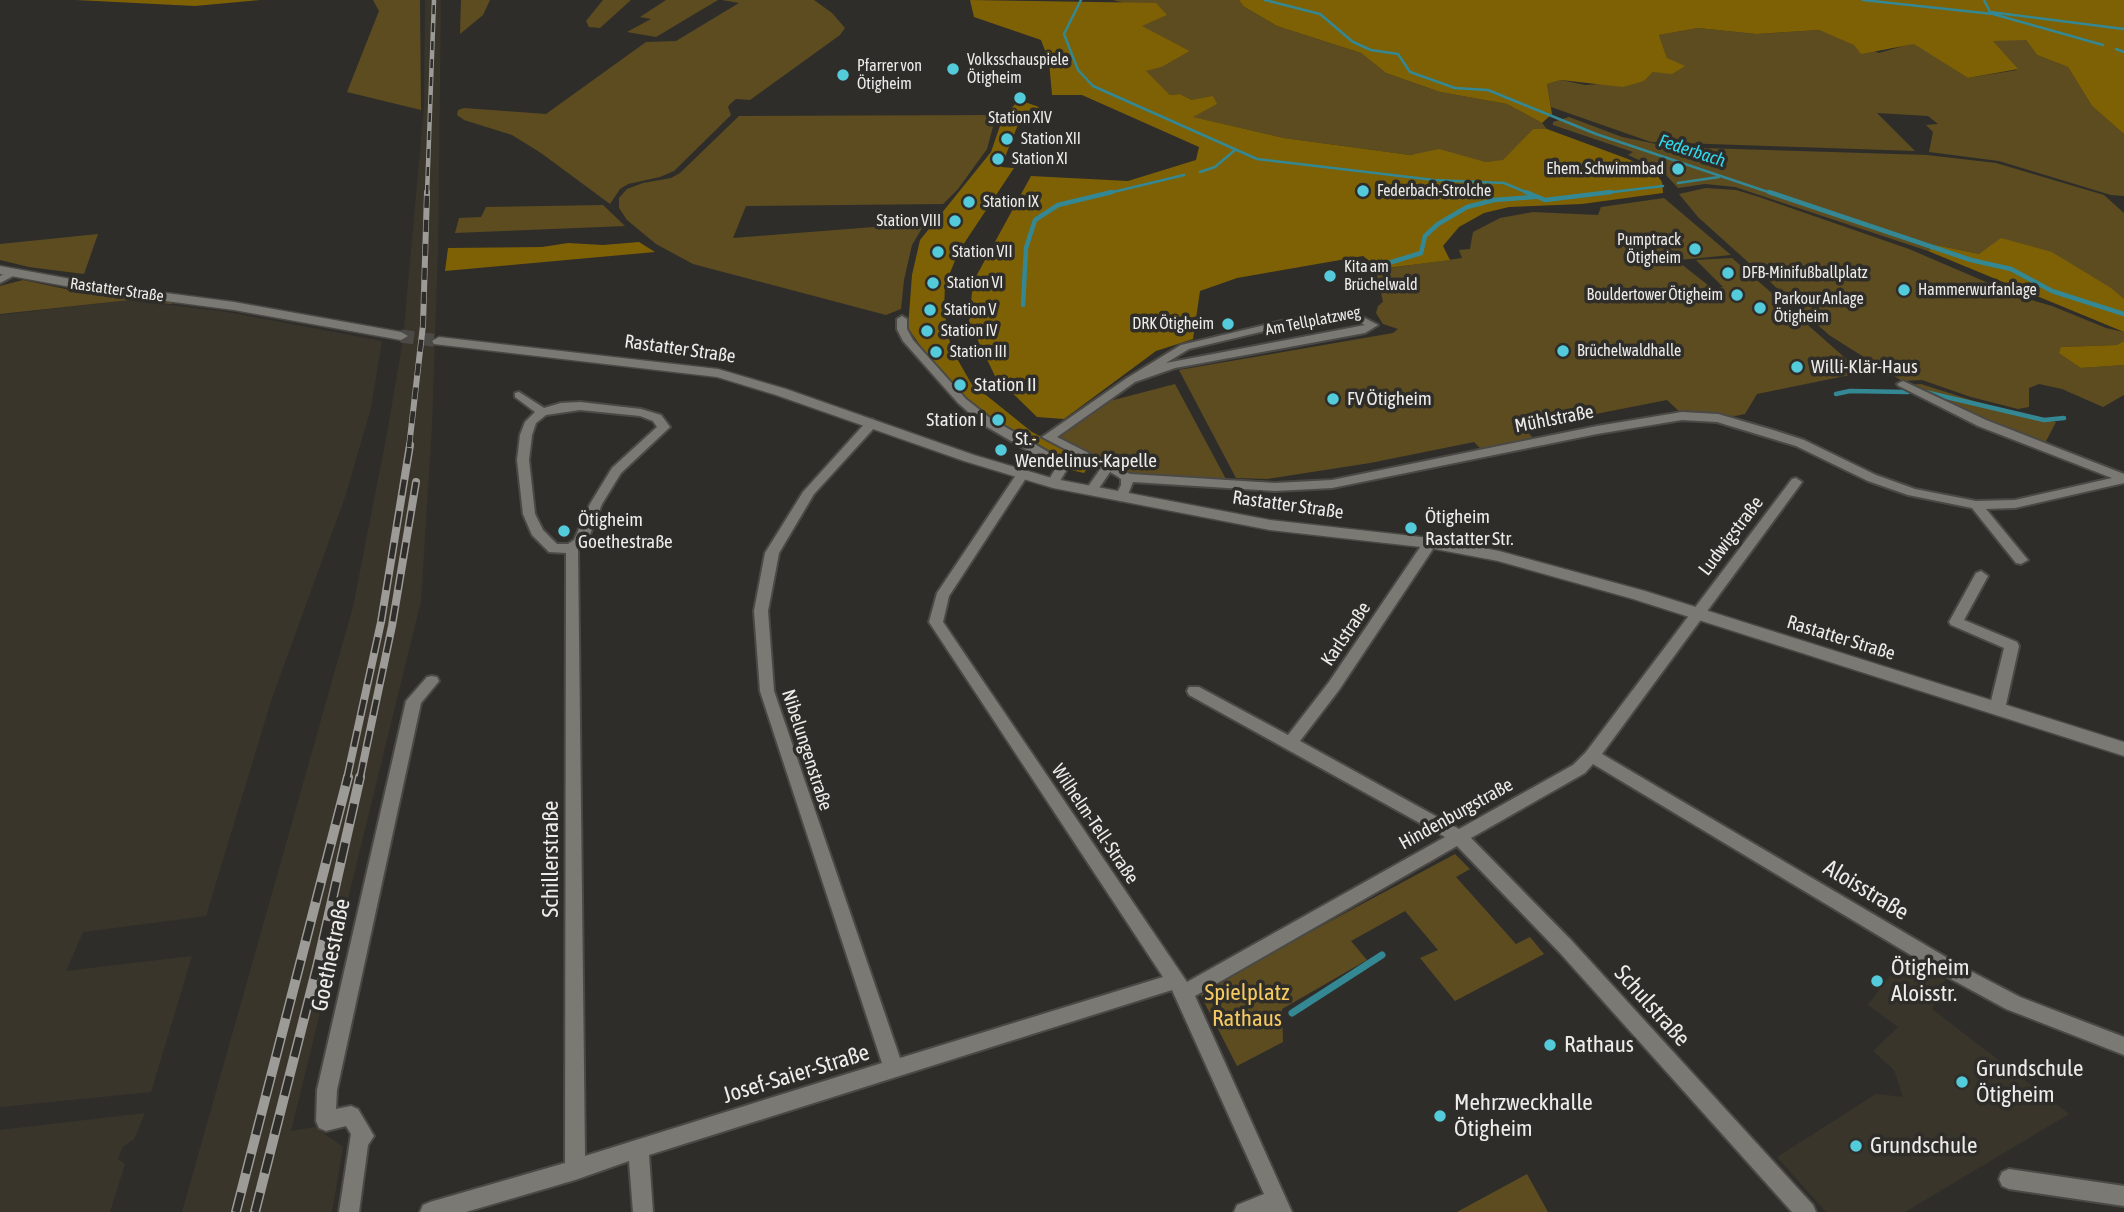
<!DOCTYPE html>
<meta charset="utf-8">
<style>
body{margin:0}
canvas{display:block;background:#2e2d29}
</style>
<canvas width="2124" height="1212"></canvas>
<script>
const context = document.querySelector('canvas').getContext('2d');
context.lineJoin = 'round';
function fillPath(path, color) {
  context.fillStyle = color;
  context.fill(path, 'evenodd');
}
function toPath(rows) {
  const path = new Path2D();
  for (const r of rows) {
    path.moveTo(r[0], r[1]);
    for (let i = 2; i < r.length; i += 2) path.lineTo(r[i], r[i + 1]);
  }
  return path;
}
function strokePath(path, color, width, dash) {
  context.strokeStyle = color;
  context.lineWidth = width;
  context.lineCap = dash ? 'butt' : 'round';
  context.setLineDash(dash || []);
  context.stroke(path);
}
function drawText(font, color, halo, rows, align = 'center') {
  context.font = font + ' "Asap Condensed",sans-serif';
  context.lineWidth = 7;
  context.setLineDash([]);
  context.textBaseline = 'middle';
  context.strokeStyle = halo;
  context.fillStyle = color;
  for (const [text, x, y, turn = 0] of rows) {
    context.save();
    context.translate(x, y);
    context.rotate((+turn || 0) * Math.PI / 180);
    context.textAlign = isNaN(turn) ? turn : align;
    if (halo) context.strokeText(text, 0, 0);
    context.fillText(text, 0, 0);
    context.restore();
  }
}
fillPath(toPath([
 [425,0,441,0,438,249,432,425,421,601,291,1131,315,1127,343,1147,332,1212,182,1212,353,607,386,439,403,340,424,106],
 [130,300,227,312,382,341,371,408,345,497,271,701,206,916,83,932,66,971,192,956,151,1092,0,1107,0,315],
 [1904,957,1945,980,1932,1009,2069,1114,1905,1212,1826,1212,1777,1157,1876,1094,1903,1097,1894,1070,1873,1051,1898,1027,1868,1005],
 [145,1113,134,1139,123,1147,120,1153,118,1159,125,1164,110,1212,0,1212,0,1130]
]), '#39352b');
fillPath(toPath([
 [373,0,420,0,421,110,347,92,379,11],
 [461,0,490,0,483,15,460,34],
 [603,0,631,0,600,28,589,27,586,21],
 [666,0,718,0,656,37,627,32,651,19,640,17],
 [722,0,814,0,832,13,845,28,840,35,750,100,736,99,730,104,728,107,731,115,674,171,660,177,628,184,620,189,610,204,541,153,512,135,464,120,457,115,458,110,464,108,546,114,646,42,676,41,739,3],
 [1113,0,1239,0,1243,6,1277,26,1361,53,1386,73,1440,92,1507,104,1542,123,1547,129,1533,129,1503,161,1486,162,1439,150,1410,155,1284,138,1192,117,1192,100,1180,94,1170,95,1145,71,1162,67,1190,51,1141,26,1166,15],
 [1698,28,1756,34,1819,30,1879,53,1914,43,1968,78,2017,70,1992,40,2026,40,2037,55,2068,67,2092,106,2124,134,2124,196,2111,195,1999,161,1929,152,1933,132,1926,125,1938,124,1928,116,1877,113,1915,151,1651,142,1551,107,1547,84,1561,80,1585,85,1644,81,1667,58,1659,35],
 [996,115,987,149,958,189,943,204,746,206,733,238,925,223,912,245,904,280,901,309,886,315,693,264,656,244,627,220,619,208,619,198,627,189,643,183,671,178,680,173,739,116],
 [1569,117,1622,137,1671,147,1927,155,1996,163,2104,195,2124,213,2124,299,2052,252,1979,254,1936,245,1928,251,1735,187,1705,184,1678,188,1666,175,1650,165,1628,155,1633,152,1553,125,1553,122],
 [1706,188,1736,190,1759,197,1909,249,2021,297,2052,306,2106,328,2124,332,2124,341,2117,345,2061,347,2081,368,2124,365,2124,395,2103,407,2062,389,2039,384,2029,388,2029,407,2018,409,1971,397,1922,380,1902,381,1829,335,1698,217,1679,194],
 [1664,198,1731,255,1679,260,1657,245,1713,289,1723,287,1696,260,1732,258,1852,364,1850,375,1757,394,1745,414,1735,416,1680,412,1667,400,1524,428,1533,438,1481,449,1474,442,1370,463,1267,479,1236,478,1179,370,1393,333,1398,329,1383,324,1376,313,1378,306,1383,302,1376,270,1462,258,1459,250,1470,249,1473,232,1500,218,1533,212,1598,215,1601,207],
 [603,205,625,226,455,233,459,218,481,217,486,207],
 [98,234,84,274,29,267,0,260,0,244],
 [23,280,84,293,107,293,175,301,171,304,130,300,0,314,0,286],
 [1175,384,1227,481,1132,475,1055,436,1106,402],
 [1921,384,1977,402,2056,422,2044,445,1995,427,1909,385],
 [1455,854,1470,869,1456,877,1516,944,1530,937,1544,954,1455,1001,1420,958,1438,950,1405,911,1351,941,1367,960,1282,1009,1283,1042,1237,1066,1199,992],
 [1527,1174,1548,1212,1457,1212]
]), '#5d4c20');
fillPath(toPath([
 [76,0,260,0,195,6],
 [970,0,1156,3,1167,15,1142,26,1190,51,1162,67,1146,71,1170,95,1180,94,1192,100,1213,96,1217,104,1193,117,1284,138,1410,155,1439,149,1486,162,1503,160,1533,129,1547,129,1628,159,1655,172,1662,182,1663,193,1582,204,1509,207,1484,213,1459,227,1443,246,1450,260,1380,269,1363,256,1237,278,1200,291,1193,339,1156,351,1064,419,1037,417,995,376,969,322,973,282,1031,176,1128,181,1196,160,1199,147,1082,95,1052,95,1049,61,1041,40,974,17],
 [1239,0,2124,0,2124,134,2092,106,2068,67,2037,55,2026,40,1993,41,2018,69,1968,78,1914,44,1861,54,1854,45,1819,30,1756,34,1698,28,1659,35,1667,58,1685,66,1672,74,1653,72,1644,81,1623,87,1561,80,1547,84,1552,114,1542,123,1507,104,1440,92,1386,73,1361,53,1277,26,1243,6],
 [1019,100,1039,107,1039,112,1034,119,1021,117,1001,167,1014,168,959,251,945,285,944,310,951,348,971,383,1032,432,1083,459,1088,468,1084,473,1067,469,1056,457,973,405,940,374,908,328,912,275,920,240,991,152,1003,117],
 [2001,238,2052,252,2111,288,2124,299,2124,332,1928,251,1936,245,1979,254],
 [639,242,655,252,445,271,448,248,542,247,568,243,603,245],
 [2124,341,2124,365,2081,368,2059,353,2061,347,2117,345]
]), '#7e6005');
strokePath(toPath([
 [1081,0,1064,34,1078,70,1093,86,1257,159,1434,180,1504,183,1530,194],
 [1265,0,1320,14,1353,42,1371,50,1398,54,1410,72,1455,88,1488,90,1596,134,1774,194],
 [1863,0,1993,14,2103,45],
 [1984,0,1990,12,2124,29],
 [2116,49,2124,52],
 [1200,172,1215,167,1235,150],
 [1678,183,1719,177],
 [1105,194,1184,175],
 [1596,194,1663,186]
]), '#338894', 2.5);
strokePath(toPath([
 [1526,192,1545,200,1611,192],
 [1769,192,1971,260,2011,269,2052,291,2124,314],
 [1382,265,1421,253,1425,236,1438,224,1467,207,1494,200,1534,197],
 [1023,305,1026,248,1035,220,1058,205,1112,192],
 [1925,392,2044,420,2064,418],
 [1836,394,1850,391,1908,392]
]), '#338894', 4.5);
strokePath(toPath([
 [1292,1013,1382,955]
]), '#338894', 7);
strokePath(toPath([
 [401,336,439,341]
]), '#4b4a46', 13, [13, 7]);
const minor = toPath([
 [11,270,15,271,15,275,0,283,0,276,11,270],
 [1355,313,1378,325,1365,333,1175,368,1135,382,1057,437,1130,474,1275,483,1332,480,1597,426,1682,412,1718,414,1773,430,1804,440,1876,475,1915,489,1976,501,2015,500,2112,478,1978,426,1899,386,1897,384,1903,381,1986,420,2124,474,2124,483,2015,508,1986,509,2028,560,2021,564,2016,563,1972,508,1908,495,1868,481,1796,446,1717,422,1682,420,1597,434,1332,488,1275,491,1133,482,1127,497,1121,501,1115,497,1121,485,1121,479,1117,476,1110,472,1095,494,1087,494,1085,491,1101,468,1042,437,1127,378,1181,345,1290,319,1355,313],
 [1353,319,1365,325,1166,363,1189,349,1290,325,1353,319],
 [902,316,907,319,907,329,913,340,966,399,990,418,1062,460,1066,471,1057,486,1053,487,1047,483,1054,471,1052,465,982,424,958,403,903,341,897,329,897,319,902,316],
 [519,392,544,408,561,403,580,402,641,409,661,415,670,427,621,473,602,504,587,542,578,549,585,1156,882,1063,760,691,754,611,765,553,803,492,868,420,872,419,878,423,876,426,814,494,779,553,768,611,774,691,900,1058,1163,977,929,622,937,593,1018,472,1022,471,1028,475,949,596,943,622,1187,982,1445,837,1189,695,1187,691,1189,687,1199,687,1288,735,1329,682,1425,540,1435,540,1437,543,1339,690,1300,741,1459,829,1573,765,1586,752,1792,479,1796,478,1802,482,1800,485,1602,754,1961,966,2020,997,2124,1037,2124,1055,2006,1009,1949,978,1593,764,1585,773,1471,838,1572,941,1813,1205,1816,1212,1792,1212,1560,953,1457,846,1195,996,1292,1212,1234,1212,1237,1205,1264,1194,1172,990,649,1155,653,1212,633,1212,629,1161,575,1180,466,1212,420,1212,423,1205,430,1202,565,1163,566,555,566,553,549,552,532,535,523,514,517,460,520,435,525,422,535,412,515,397,515,393,519,392],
 [580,410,640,416,653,421,657,427,612,468,590,504,574,540,568,544,557,544,543,530,535,514,529,460,532,435,536,423,546,415,580,410],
 [1981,571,1988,576,1964,620,2017,642,2019,646,2005,709,2002,713,1997,715,1992,713,1989,709,2004,648,1951,625,1949,622,1976,573,1981,571],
 [432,676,437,677,439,681,421,703,337,1090,336,1109,351,1106,358,1109,374,1136,368,1145,359,1212,339,1212,351,1134,346,1126,326,1131,319,1128,316,1121,317,1090,406,701,427,677,432,676],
 [2009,1169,2124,1186,2124,1206,2009,1189,2002,1186,1999,1179,2002,1172,2009,1169]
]);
const tertiary = toPath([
 [0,266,98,284,234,302,401,332,408,336,401,340,234,310,98,292,0,274,0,266],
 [439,337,718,369,786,389,974,455,1055,479,1270,520,1430,538,1499,551,1645,591,2124,742,2124,756,1633,599,1498,561,1430,548,1270,530,1053,488,964,461,776,395,717,377,434,344,432,341,439,337]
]);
strokePath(minor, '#4a4945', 4);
strokePath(tertiary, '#4a4945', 3);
fillPath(minor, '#7b7974');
fillPath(tertiary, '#7b7974');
const railFar3 = toPath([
 [427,194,434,0]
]);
const railFar2 = toPath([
 [409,447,423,325,427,192]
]);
const railFar1 = toPath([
 [347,778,381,622,410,445],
 [360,778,392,626,416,482]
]);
const rail = toPath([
 [236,1212,348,777],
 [255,1212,317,967,360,777]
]);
strokePath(railFar3, '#9c9b98', 4.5);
strokePath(railFar2, '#9c9b98', 6);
strokePath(railFar1, '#9c9b98', 8);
strokePath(rail, '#9c9b98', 10);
strokePath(railFar3, '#2e2d29', 2.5, [9]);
strokePath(railFar2, '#2e2d29', 4.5, [12]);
strokePath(railFar1, '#2e2d29', 5, [16]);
strokePath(rail, '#2e2d29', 7, [20]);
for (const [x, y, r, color] of [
 [953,69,7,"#53cbdb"],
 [843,75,7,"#53cbdb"],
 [1020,98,7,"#53cbdb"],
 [1007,139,7,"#53cbdb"],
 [998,159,7,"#53cbdb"],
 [1678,169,7,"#53cbdb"],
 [1363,191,7,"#53cbdb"],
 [969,202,7,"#53cbdb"],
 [955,221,7,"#53cbdb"],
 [1695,249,7,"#53cbdb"],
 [938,252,7,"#53cbdb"],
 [1728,273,7,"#53cbdb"],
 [1330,276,7,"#53cbdb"],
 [933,283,7,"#53cbdb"],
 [1904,290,7,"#53cbdb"],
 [1737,295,7,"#53cbdb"],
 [1760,308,7,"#53cbdb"],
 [930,310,7,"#53cbdb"],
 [1228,324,7,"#53cbdb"],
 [927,331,7,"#53cbdb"],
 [1563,351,7,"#53cbdb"],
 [936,352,7,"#53cbdb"],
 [1797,367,7,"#53cbdb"],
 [960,385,7,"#53cbdb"],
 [1333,399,7,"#53cbdb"],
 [998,420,7,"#53cbdb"],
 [1001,450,7,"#53cbdb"],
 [1411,528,7,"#53cbdb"],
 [564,531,7,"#53cbdb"],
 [1877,981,7,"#53cbdb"],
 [1550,1045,7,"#53cbdb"],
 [1962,1082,7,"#53cbdb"],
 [1440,1116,7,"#53cbdb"],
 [1856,1146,7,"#53cbdb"]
]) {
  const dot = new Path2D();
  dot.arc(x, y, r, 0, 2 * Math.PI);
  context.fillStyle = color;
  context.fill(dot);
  strokePath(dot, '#2e2d29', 2.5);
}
drawText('16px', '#edecea', '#2e2d29', [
 ["Volksschauspiele",967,60],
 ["Ötigheim",967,78],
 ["Pfarrer von",857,66],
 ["Ötigheim",857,84],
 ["Station XIV",1020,118,"center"],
 ["Station XII",1021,139],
 ["Station XI",1012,159],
 ["Ehem. Schwimmbad",1664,169,"right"],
 ["Federbach-Strolche",1377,191],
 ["Station IX",983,202],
 ["Station VIII",941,221,"right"],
 ["Pumptrack",1681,240,"right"],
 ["Ötigheim",1681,258,"right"],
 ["Station VII",952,252],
 ["Kita am",1344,267],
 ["Brüchelwald",1344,285],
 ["DFB-Minifußballplatz",1742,273],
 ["Station VI",947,283],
 ["Hammerwurfanlage",1918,290],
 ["Bouldertower Ötigheim",1723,295,"right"],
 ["Parkour Anlage",1774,299],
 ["Ötigheim",1774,317],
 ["Station V",944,310],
 ["DRK Ötigheim",1214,324,"right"],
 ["Station IV",941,331],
 ["Brüchelwaldhalle",1577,351],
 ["Station III",950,352]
], 'left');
drawText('16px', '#edecea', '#2e2d29', [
 ["Rastatter Straße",117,290,8],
 ["Am Tellplatzweg",1313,321,-11]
]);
drawText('italic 18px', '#30daef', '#2e2d29', [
 ["Federbach",1692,151,18]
]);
drawText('19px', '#edecea', '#2e2d29', [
 ["Rastatter Straße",680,349,8],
 ["Mühlstraße",1554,419,-11],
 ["Rastatter Straße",1288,505,8],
 ["Ludwigstraße",1731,536,-53],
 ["Karlstraße",1346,634,-56],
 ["Rastatter Straße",1841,638,17],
 ["Nibelungenstraße",807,750,72],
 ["Hindenburgstraße",1456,814,-29],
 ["Wilhelm-Tell-Straße",1095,824,56]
]);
drawText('19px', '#edecea', '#2e2d29', [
 ["Willi-Klär-Haus",1811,367],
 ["Station II",974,385],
 ["FV Ötigheim",1347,399],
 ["Station I",984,420,"right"],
 ["St.-",1015,439],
 ["Wendelinus-Kapelle",1015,461],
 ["Ötigheim",1425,517],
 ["Rastatter Str.",1425,539],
 ["Ötigheim",578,520],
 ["Goethestraße",578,542]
], 'left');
drawText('23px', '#edecea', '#2e2d29', [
 ["Schillerstraße",551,859,-90],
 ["Aloisstraße",1866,890,31],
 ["Goethestraße",331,955,-78],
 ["Schulstraße",1652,1006,48],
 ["Josef-Saier-Straße",796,1074,-17]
]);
drawText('23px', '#edecea', '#2e2d29', [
 ["Ötigheim",1891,968],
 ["Aloisstr.",1891,994],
 ["Rathaus",1564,1045],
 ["Grundschule",1976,1069],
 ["Ötigheim",1976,1095],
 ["Mehrzweckhalle",1454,1103],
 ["Ötigheim",1454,1129],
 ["Grundschule",1870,1146]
], 'left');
drawText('23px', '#f5ca61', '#2e2d29', [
 ["Spielplatz",1247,993],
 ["Rathaus",1247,1019]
]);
</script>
